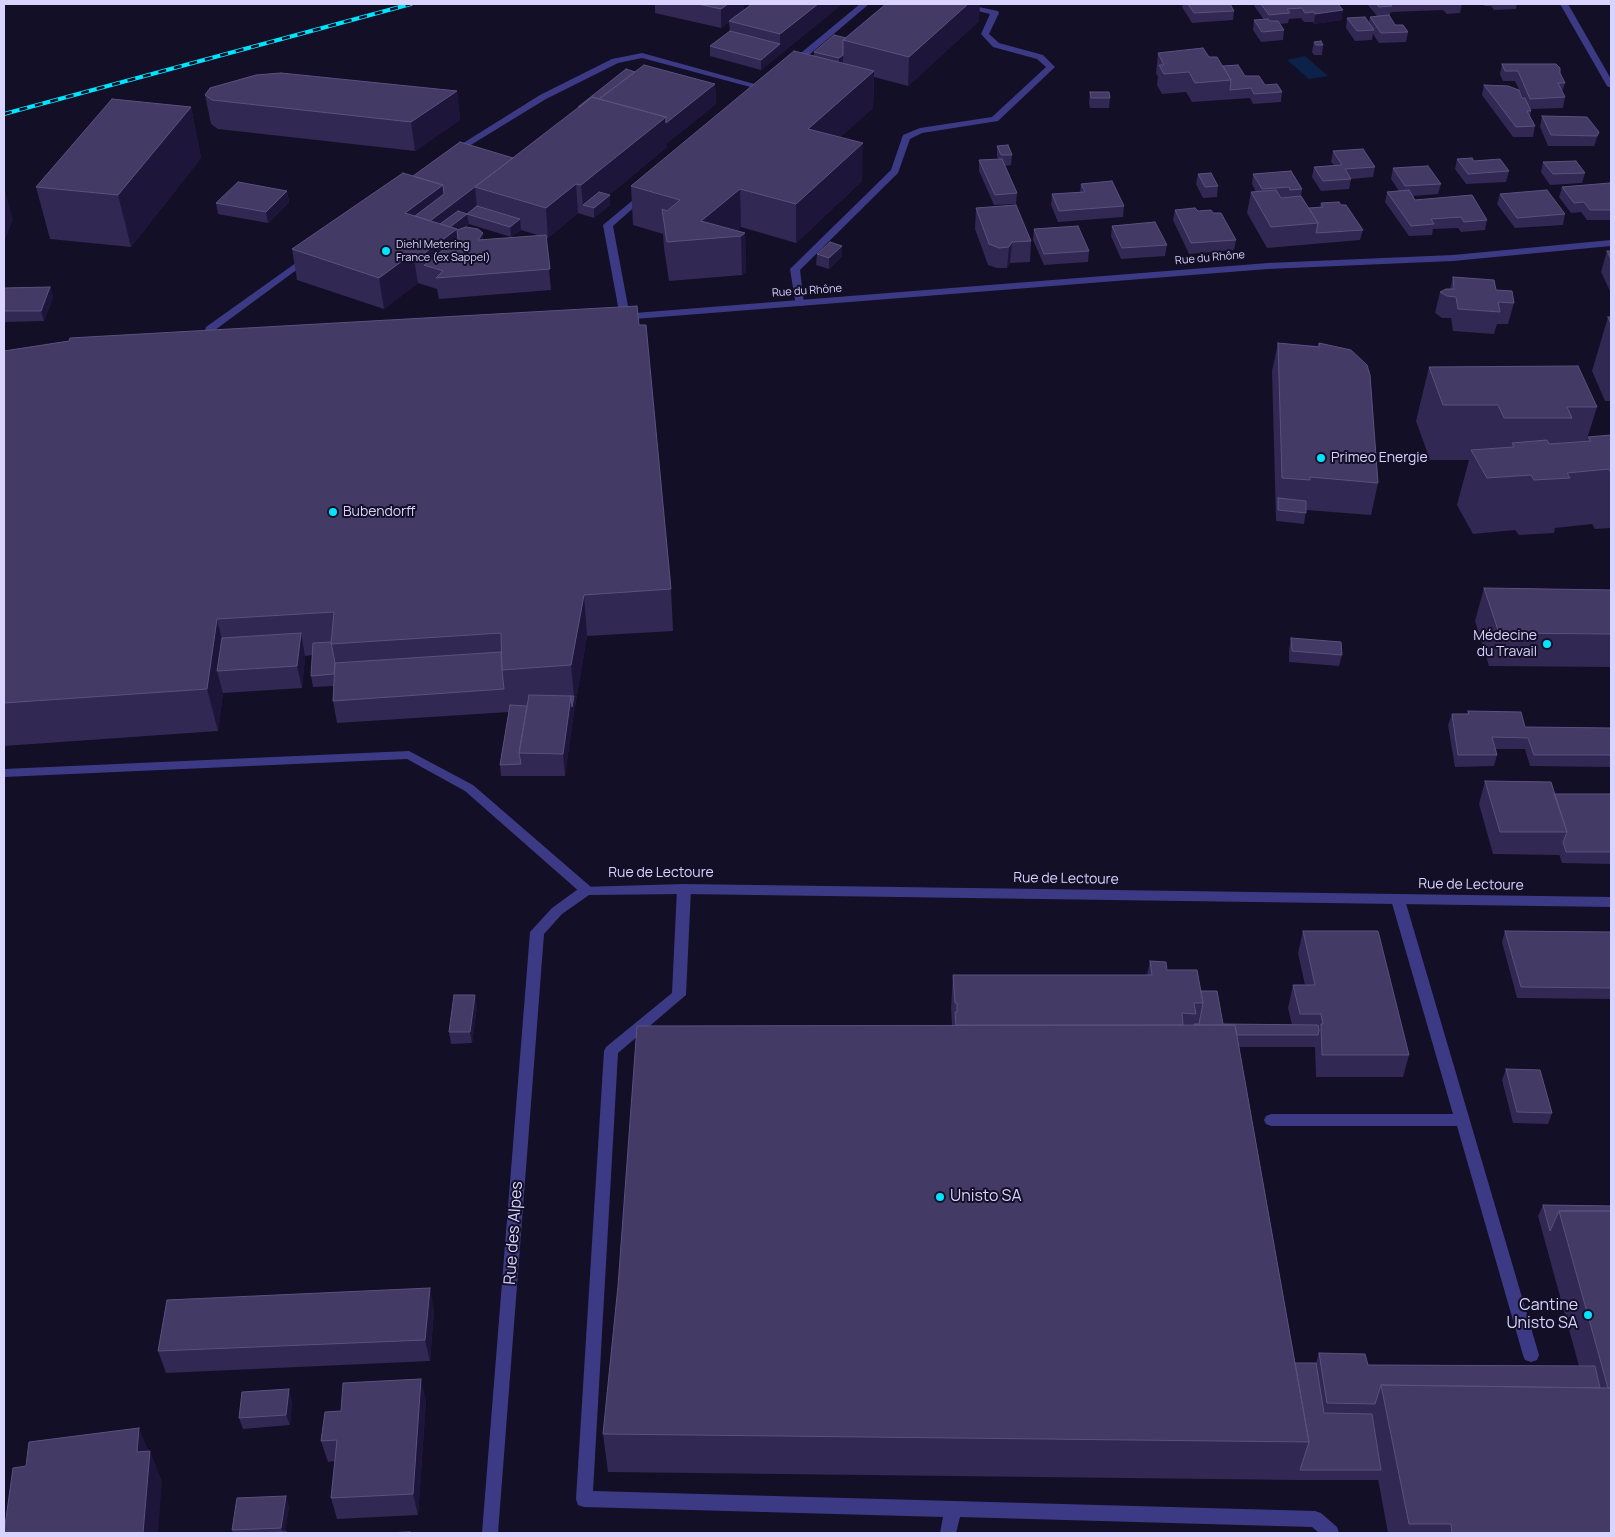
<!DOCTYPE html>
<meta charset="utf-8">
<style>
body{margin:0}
#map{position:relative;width:1615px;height:1537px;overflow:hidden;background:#130f26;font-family:Manrope,sans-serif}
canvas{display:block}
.frame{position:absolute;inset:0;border:5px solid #d9d4ff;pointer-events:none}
</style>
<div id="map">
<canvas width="1615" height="1537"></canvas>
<div class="frame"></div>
</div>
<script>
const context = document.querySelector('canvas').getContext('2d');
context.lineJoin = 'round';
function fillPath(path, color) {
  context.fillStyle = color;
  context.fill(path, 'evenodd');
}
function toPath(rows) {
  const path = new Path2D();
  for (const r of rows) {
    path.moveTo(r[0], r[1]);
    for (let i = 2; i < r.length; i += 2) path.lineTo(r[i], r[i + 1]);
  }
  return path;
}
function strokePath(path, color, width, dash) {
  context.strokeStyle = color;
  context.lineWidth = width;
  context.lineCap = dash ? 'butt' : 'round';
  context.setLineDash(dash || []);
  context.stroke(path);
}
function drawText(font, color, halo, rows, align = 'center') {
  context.font = font + ' Manrope,sans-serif';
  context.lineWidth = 4;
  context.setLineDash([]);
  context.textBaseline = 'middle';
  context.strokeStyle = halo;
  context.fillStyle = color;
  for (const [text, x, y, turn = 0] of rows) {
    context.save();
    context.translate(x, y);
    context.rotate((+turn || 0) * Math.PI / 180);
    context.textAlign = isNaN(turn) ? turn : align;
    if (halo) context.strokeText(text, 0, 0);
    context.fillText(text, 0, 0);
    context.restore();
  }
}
fillPath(toPath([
 [1305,56,1328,76,1309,79,1287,60]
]), '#0c2248');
fillPath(toPath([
 [860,4,869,4,796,66,790,66,790,62,860,4],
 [950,4,964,4,998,11,999,13,989,34,999,43,1043,55,1055,67,998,121,922,133,910,139,898,173,800,270,804,304,802,306,796,306,790,269,891,170,903,135,920,128,992,117,1046,67,1037,59,993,47,981,34,990,14,950,4],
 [642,53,769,88,761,94,757,91,758,89,642,58,618,63,546,99,456,154,449,152,540,95,612,59,642,53],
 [645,190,650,193,648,195,613,226,630,317,625,320,620,317,603,225,645,190],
 [307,255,312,258,310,260,215,330,210,347,202,347,201,345,206,327,307,255],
 [409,751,473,785,591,887,593,890,591,893,581,893,465,791,407,759,4,777,4,769,409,751],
 [684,884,689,886,691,889,686,995,618,1053,593,1491,1315,1511,1321,1513,1337,1527,1339,1533,1319,1533,1312,1527,960,1517,956,1533,940,1533,943,1517,584,1507,578,1505,576,1499,604,1051,606,1047,672,993,677,889,679,886,684,884],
 [1398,895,1403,897,1405,900,1539,1355,1537,1360,1531,1362,1525,1360,1523,1355,1457,1126,1271,1126,1266,1124,1264,1120,1266,1116,1271,1114,1453,1114,1391,900,1393,897,1398,895]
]), '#3d3a85');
fillPath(toPath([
 [1560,4,1568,4,1611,79,1611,88,1607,86,1560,4],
 [684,884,1611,897,1611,907,684,894,589,895,562,914,544,934,498,1533,482,1533,530,932,552,908,581,887,684,884]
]), '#3d3a85');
fillPath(toPath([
 [1611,240,1611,246,1453,261,1268,269,622,320,617,317,622,314,1268,263,1453,255,1611,240]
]), '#3d3a85');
const rail = toPath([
 [4,114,411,4]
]);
strokePath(rail, '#00e5ff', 4);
strokePath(rail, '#130f26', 2.5, [8]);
fillPath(toPath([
 [655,4,743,4,744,10,752,4,842,4,761,70,710,56,710,46,730,31,729,22,721,28,655,13],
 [1183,4,1230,4,1234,11,1233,20,1192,23,1182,7],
 [1253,4,1338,4,1343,10,1341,20,1314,24,1313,22,1304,22,1301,18,1289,19,1288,23,1280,24,1284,30,1283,40,1261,42,1253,30,1254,20,1264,20],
 [1367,4,1462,4,1460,13,1447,14,1443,10,1391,12,1389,16,1395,25,1408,32,1406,42,1379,43,1373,34,1372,40,1355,41,1346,28,1347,18,1369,22,1370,17,1377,16],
 [1483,4,1519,4,1517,4,1516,9,1494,10,1491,6,1485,6],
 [979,21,908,86,874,77,873,108,840,137,862,181,796,243,741,227,737,231,745,233,746,272,742,275,669,281,664,248,663,234,633,225,631,186,814,55,814,52,846,38],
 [1314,42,1323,45,1322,55,1314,55,1312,52],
 [1158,53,1209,57,1223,66,1265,85,1282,92,1281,102,1253,104,1250,98,1192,102,1186,92,1162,94,1157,85,1158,77,1156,73],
 [1502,64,1560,73,1565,83,1562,92,1565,97,1563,108,1530,109,1531,111,1530,116,1535,126,1533,137,1513,137,1482,95,1484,85,1523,98,1515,81,1503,81,1500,74],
 [635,72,715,84,716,104,667,143,667,147,609,195,610,205,594,218,578,213,548,238,546,237,551,290,439,299,437,289,418,283,384,309,297,280,292,249,413,176,513,158,578,109,578,107],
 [468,215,469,224,511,237,521,230,541,236,483,240,465,227,469,224],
 [457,91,460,120,415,151,218,129,211,124,205,95],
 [1090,92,1110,98,1109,108,1090,108,1089,102],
 [191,107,201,158,131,247,50,239,36,187],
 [1542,116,1599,132,1596,143,1594,146,1548,146,1540,127],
 [997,146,1012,155,1011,165,1005,166,1017,193,1016,204,994,205,979,171,979,160,998,159,997,156],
 [1333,151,1375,167,1373,177,1351,179,1349,189,1321,191,1312,177,1314,167,1334,165,1331,162],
 [1457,159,1474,161,1509,171,1506,182,1466,184,1455,169],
 [1543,162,1585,173,1582,183,1550,185,1541,172],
 [1393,168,1441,184,1438,194,1413,196,1415,200,1487,220,1485,230,1461,232,1458,228,1433,229,1432,235,1409,236,1385,202,1387,192,1399,191,1391,179],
 [1198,174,1218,186,1217,197,1203,198,1196,184],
 [1253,174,1302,189,1301,196,1309,208,1320,207,1321,203,1341,205,1363,230,1360,240,1267,248,1247,213,1251,192,1256,192,1252,184],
 [1081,184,1124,206,1123,217,1058,222,1051,205,1052,194,1080,192],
 [1611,185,1611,220,1587,220,1581,212,1571,213,1559,197,1562,187],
 [287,191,289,202,268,223,218,214,216,203],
 [1500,194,1565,214,1563,225,1515,228,1497,204],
 [976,208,1031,241,1030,262,1010,263,1007,268,997,268,988,265,975,229],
 [1175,210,1198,211,1213,213,1236,240,1234,250,1189,254,1173,220],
 [1112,226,1167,245,1165,256,1121,259,1111,236],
 [1034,229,1089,251,1088,262,1044,265,1033,240],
 [1607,251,1611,251,1611,293,1601,272],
 [817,254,842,256,829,269,816,265],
 [1453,277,1496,290,1514,303,1508,324,1497,324,1494,334,1453,331,1451,318,1442,318,1435,313,1440,292,1450,289],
 [50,287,53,297,44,321,4,322,4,288],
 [1608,317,1611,317,1611,401,1605,401,1592,371],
 [1278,343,1318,346,1319,343,1378,483,1371,515,1306,510,1304,524,1276,521,1272,371],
 [4,351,671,589,673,631,587,636,573,718,565,776,501,776,500,765,509,712,337,723,333,701,334,686,313,687,311,676,312,655,305,656,302,688,223,693,218,731,4,746],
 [1429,367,1597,407,1586,442,1588,437,1611,435,1611,528,1595,529,1592,524,1555,528,1554,533,1519,535,1515,530,1473,534,1457,505,1469,460,1430,460,1416,421],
 [1484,588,1611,590,1611,667,1489,666,1475,621],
 [1291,638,1342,655,1339,666,1289,662,1289,650],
 [1468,711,1525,727,1611,728,1611,767,1530,766,1525,749,1496,749,1497,755,1494,766,1455,767,1448,725,1452,714,1467,714],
 [1485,781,1554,794,1611,794,1611,864,1562,863,1559,854,1559,855,1493,854,1479,804],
 [1303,931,1409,1055,1403,1077,1316,1077,1315,1047,1239,1047,1295,1363,1316,1363,1319,1353,1368,1365,1579,1366,1538,1216,1543,1205,1611,1206,1611,1533,1388,1533,1378,1479,1378,1480,1297,1480,608,1472,603,1434,952,1025,951,1008,953,975,1147,975,1150,961,1167,970,1201,991,1223,1024,1292,1025,1288,1008,1293,985,1305,985,1298,953],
 [1505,931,1611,932,1611,999,1517,998,1502,942],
 [477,1006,472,1043,451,1044,449,1032],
 [1506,1069,1552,1113,1548,1124,1513,1123,1502,1080],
 [434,1310,430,1361,166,1373,158,1351],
 [292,1400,290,1425,243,1429,239,1418],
 [426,1400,418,1515,337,1519,331,1498,335,1461,328,1462,321,1441,341,1411],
 [289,1506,285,1532,286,1533,233,1533,232,1530]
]), '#312854');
fillPath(toPath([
 [728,4,743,4,744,10,721,28,721,9],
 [818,4,842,4,761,70,761,60,780,44,780,34],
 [968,4,980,4,979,21,908,86,909,57],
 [1343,10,1341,20,1314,24,1315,14],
 [843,55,843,65,839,68,839,58],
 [874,71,873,108,808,167,808,129],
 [715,84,716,104,667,143,667,147,593,208,583,205,581,185,666,117],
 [457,91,460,120,415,151,411,122],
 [191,107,201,158,131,247,118,195],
 [1599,132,1596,143,1594,146,1597,136],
 [863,143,862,181,796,243,796,204],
 [576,184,578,213,548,238,546,208],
 [443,185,475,187,477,208,467,214,469,224,457,233,460,259,443,271,424,265,422,255,405,213],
 [4,187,13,220,4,242],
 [740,189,741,227,729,237,701,221],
 [287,191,289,202,268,223,266,212],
 [610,195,610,205,594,218,594,208],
 [520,219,521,230,511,237,510,227],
 [483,233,485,254,478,240],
 [745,233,746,272,742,275,741,236],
 [1012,242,1010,263,1007,268,1009,247],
 [842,246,842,256,829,269,829,258],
 [413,253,418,283,384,309,379,278],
 [50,287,53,297,44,321,41,311],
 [584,595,587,636,573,718,565,776,563,754,571,696,574,696,571,665],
 [217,619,227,661,217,671,223,693,218,731,207,689],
 [301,633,305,656,302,688,297,666],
 [475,995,477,1006,472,1043,470,1032],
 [430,1288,434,1310,430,1361,425,1340],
 [421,1379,426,1400,418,1515,413,1494],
 [289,1389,292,1400,290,1425,286,1415],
 [139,1428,150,1454,150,1451,162,1481,158,1533,143,1533,137,1452],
 [286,1496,289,1506,285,1533,283,1533,281,1528]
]), '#1d163a');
const building = toPath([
 [698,4,728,4,721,9,698,4],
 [752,4,818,4,780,34,729,21,752,4],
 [886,4,968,4,909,57,843,40,886,4],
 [1188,4,1230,4,1234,11,1194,13,1188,4],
 [1261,4,1338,4,1343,10,1315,14,1314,12,1305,13,1302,8,1287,9,1290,13,1269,15,1261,4],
 [1376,4,1390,4,1392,6,1379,7,1376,4],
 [1389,15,1395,25,1403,25,1408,32,1381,33,1370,17,1389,15],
 [1365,17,1374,30,1357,31,1347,18,1365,17],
 [1268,19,1270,21,1278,21,1284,30,1262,32,1254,20,1268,19],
 [730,31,780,44,761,60,710,46,730,31],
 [834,35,846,38,843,40,843,55,839,58,814,52,834,35],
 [1321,41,1323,45,1316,45,1314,42,1321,41],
 [1203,48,1209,57,1217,57,1231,80,1195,83,1189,72,1164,74,1159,65,1164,65,1158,53,1203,48],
 [794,51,874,71,808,129,863,143,796,204,740,189,701,221,745,233,741,236,667,242,662,209,667,211,680,200,631,186,794,51],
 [1502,64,1556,64,1560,68,1560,73,1565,83,1558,83,1565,97,1530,99,1518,71,1505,71,1502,64],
 [644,65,715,84,666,123,666,117,599,99,644,65],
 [1238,65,1245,76,1259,76,1265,85,1277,84,1282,92,1254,94,1251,88,1230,90,1231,80,1223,66,1238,65],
 [626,69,635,72,599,99,592,97,580,107,578,107,626,69],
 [281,73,457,91,411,122,212,100,205,95,210,88,256,75,281,73],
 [1484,85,1508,86,1519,90,1522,98,1525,98,1531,111,1527,111,1535,126,1516,127,1484,85],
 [1090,92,1109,92,1110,98,1091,98,1090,92],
 [592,97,666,117,581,185,576,184,546,208,475,187,592,97],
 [112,99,191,107,118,195,36,187,112,99],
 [1542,116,1587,117,1599,132,1597,136,1551,135,1542,116],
 [460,142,513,158,430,221,415,216,444,194,443,185,413,176,460,142],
 [1008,145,1012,155,1001,155,997,146,1008,145],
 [1363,149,1375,167,1345,169,1351,179,1323,181,1314,167,1342,165,1333,151,1363,149],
 [1472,158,1474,161,1500,159,1509,171,1468,174,1457,159,1472,158],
 [1002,159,1017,193,995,195,979,160,1002,159],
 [1576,161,1585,173,1553,174,1543,162,1576,161],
 [1428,166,1441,184,1405,186,1393,168,1428,166],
 [1291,171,1302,189,1290,190,1289,187,1262,189,1253,174,1291,171],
 [403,173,443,185,405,213,457,229,422,255,413,253,379,278,292,249,403,173],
 [1211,173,1218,186,1205,187,1198,174,1211,173],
 [1112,181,1124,206,1059,211,1052,194,1085,192,1081,184,1112,181],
 [238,182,287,191,266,212,216,203,238,182],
 [1610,183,1611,185,1611,210,1590,210,1584,202,1574,203,1562,187,1610,183],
 [1276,190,1281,198,1301,196,1318,223,1271,227,1251,192,1276,190],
 [1409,190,1415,200,1472,195,1487,220,1464,222,1461,217,1431,219,1434,224,1411,226,1387,192,1409,190],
 [1547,190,1565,214,1517,218,1500,194,1547,190],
 [599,192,610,195,594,208,583,205,599,192],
 [1339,202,1341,205,1346,205,1363,230,1316,233,1318,223,1309,208,1323,207,1321,203,1339,202],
 [1016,205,1031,241,1012,242,1009,247,999,248,989,244,976,208,1016,205],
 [477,206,520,219,510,227,467,214,477,206],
 [1195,208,1198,211,1211,210,1213,213,1221,213,1236,240,1191,243,1175,210,1195,208],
 [458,211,467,214,450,227,440,224,458,211],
 [1155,222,1167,245,1122,248,1112,226,1155,222],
 [1078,226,1089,251,1044,254,1034,229,1078,226],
 [466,227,478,229,483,233,478,240,546,235,550,269,436,278,443,271,424,265,458,238,457,230,466,227],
 [830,242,842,246,829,258,817,254,830,242],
 [1607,251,1611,251,1611,259,1607,251],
 [1453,277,1494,280,1496,290,1512,291,1514,303,1498,302,1500,312,1458,309,1456,297,1447,296,1440,292,1446,289,1454,289,1453,277],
 [50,287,41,311,4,311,4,288,50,287],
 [637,306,639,325,646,325,671,589,584,595,571,665,502,670,501,633,331,644,334,612,217,619,207,689,4,703,4,351,69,341,70,338,637,306],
 [1608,317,1611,317,1611,324,1608,317],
 [1278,343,1319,347,1319,343,1351,350,1367,365,1370,375,1378,483,1310,477,1310,480,1282,478,1278,343],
 [1578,366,1597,407,1567,407,1572,418,1504,418,1498,405,1443,405,1429,367,1578,366],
 [1611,435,1611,473,1609,469,1567,473,1570,478,1534,480,1531,475,1487,478,1471,450,1514,447,1512,443,1547,440,1549,444,1591,441,1588,437,1611,435],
 [1278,498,1306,501,1306,513,1278,510,1278,498],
 [1484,588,1611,590,1611,634,1499,633,1484,588],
 [301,633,297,666,217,671,222,638,301,633],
 [1291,638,1341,642,1342,655,1292,651,1291,638],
 [331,642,335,663,334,674,311,676,313,643,331,642],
 [501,652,502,670,504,689,333,701,335,663,501,652],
 [529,695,571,696,563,754,519,753,529,695],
 [571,696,574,696,572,707,571,696],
 [510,705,527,706,519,753,521,764,500,765,510,705],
 [1468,711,1521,712,1525,727,1611,728,1611,755,1534,755,1528,738,1492,737,1497,755,1458,755,1452,714,1469,714,1468,711],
 [1485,781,1551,782,1567,832,1500,832,1485,781],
 [1554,794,1611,794,1611,852,1566,852,1563,842,1567,832,1554,794],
 [1303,931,1378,931,1409,1055,1322,1055,1321,1024,1323,1024,1321,1014,1300,1014,1293,985,1315,985,1303,931],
 [1505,931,1611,932,1611,988,1521,987,1505,931],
 [1150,961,1166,962,1167,970,1197,970,1203,1003,1194,1003,1196,1014,1182,1013,1183,1025,956,1025,955,1012,957,1012,957,1003,955,1003,953,975,1152,975,1150,961],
 [1201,991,1217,991,1223,1024,1318,1025,1319,1030,1318,1035,1237,1035,1235,1025,1194,1025,1194,1024,1199,1024,1203,1003,1201,991],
 [454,995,475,995,470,1032,449,1032,454,995],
 [1235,1025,1309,1442,603,1434,618,1286,637,1026,1235,1025],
 [1506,1069,1540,1070,1552,1113,1517,1112,1506,1069],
 [1543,1205,1611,1206,1611,1211,1559,1211,1550,1231,1543,1205],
 [1559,1211,1611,1211,1611,1388,1608,1388,1559,1211],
 [430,1288,425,1340,158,1351,167,1300,430,1288],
 [1319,1353,1365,1354,1368,1365,1595,1366,1600,1388,1381,1385,1375,1404,1327,1403,1319,1353],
 [1295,1363,1316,1363,1324,1413,1372,1414,1381,1470,1300,1470,1309,1442,1295,1363],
 [421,1379,413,1494,331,1498,337,1440,321,1441,325,1412,341,1411,343,1383,421,1379],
 [1381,1385,1611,1388,1611,1533,1452,1533,1451,1524,1409,1524,1381,1385],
 [289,1389,286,1415,239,1418,242,1392,289,1389],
 [139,1428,137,1452,150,1451,143,1533,4,1533,13,1468,26,1466,29,1442,139,1428],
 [286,1496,281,1528,232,1530,237,1498,286,1496],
 [286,1532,285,1533,246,1533,286,1532],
 [410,1532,410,1533,381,1533,410,1532]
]);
fillPath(building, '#433a66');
strokePath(building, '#5a527e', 1);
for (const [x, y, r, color] of [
 [386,251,5,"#00e5ff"],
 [1321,458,5,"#00e5ff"],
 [333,512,5,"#00e5ff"],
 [1547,644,5,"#00e5ff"],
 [940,1197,5,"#00e5ff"],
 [1588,1315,5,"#00e5ff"]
]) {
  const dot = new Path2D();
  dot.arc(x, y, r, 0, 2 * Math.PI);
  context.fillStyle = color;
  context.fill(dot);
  strokePath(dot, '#130f26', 2);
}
drawText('11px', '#d9d4ff', '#130f26', [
 ["Diehl Metering",396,245],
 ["France (ex Sappel)",396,258]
], 'left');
drawText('11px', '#d9d4ff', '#130f26', [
 ["Rue du Rhône",1210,258,-5],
 ["Rue du Rhône",807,291,-4]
]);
drawText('14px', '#d9d4ff', '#130f26', [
 ["Primeo Energie",1331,458],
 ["Bubendorff",343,512],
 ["Médecine",1537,636,"right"],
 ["du Travail",1537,652,"right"]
], 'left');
drawText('14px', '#d9d4ff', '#130f26', [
 ["Rue de Lectoure",661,873],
 ["Rue de Lectoure",1066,879,1],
 ["Rue de Lectoure",1471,885,1]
]);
drawText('16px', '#d9d4ff', '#130f26', [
 ["Unisto SA",950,1197],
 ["Cantine",1578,1306,"right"],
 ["Unisto SA",1578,1324,"right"]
], 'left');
drawText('16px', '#d9d4ff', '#130f26', [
 ["Rue des Alpes",514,1233,-86]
]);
</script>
